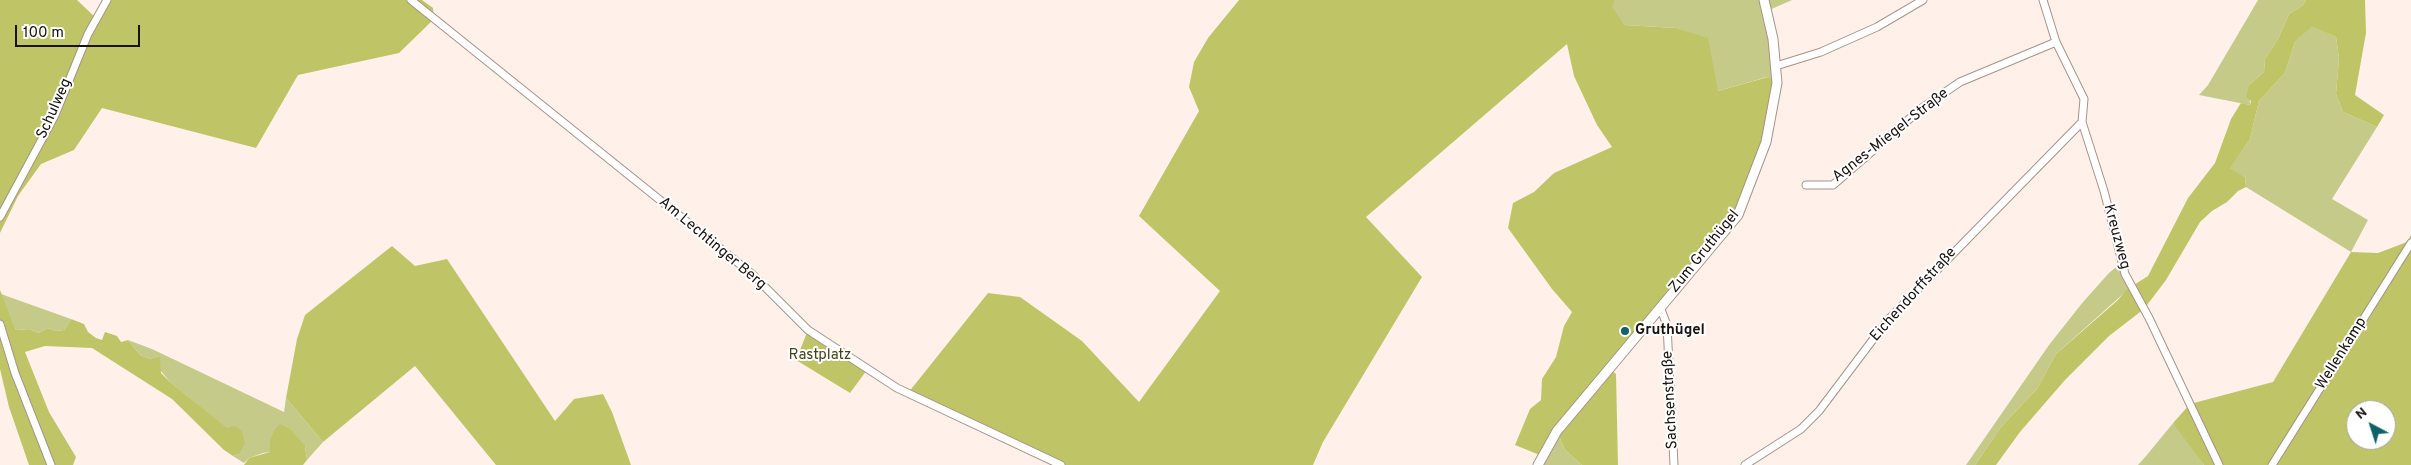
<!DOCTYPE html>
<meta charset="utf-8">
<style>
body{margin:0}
#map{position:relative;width:2411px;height:465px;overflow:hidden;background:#fff1ea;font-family:Overpass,sans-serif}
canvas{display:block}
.north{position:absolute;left:2346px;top:400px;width:50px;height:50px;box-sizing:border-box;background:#fff;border:1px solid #a3a09e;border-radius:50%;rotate:320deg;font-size:14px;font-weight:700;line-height:20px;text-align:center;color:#19120d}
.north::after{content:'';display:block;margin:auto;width:18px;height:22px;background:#106168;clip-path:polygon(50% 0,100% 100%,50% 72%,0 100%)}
.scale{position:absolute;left:15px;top:25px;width:125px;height:22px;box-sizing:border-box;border:2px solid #19120d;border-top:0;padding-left:6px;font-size:15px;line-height:18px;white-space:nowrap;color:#19120d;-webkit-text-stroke:4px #fff;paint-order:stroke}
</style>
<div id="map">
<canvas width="2411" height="465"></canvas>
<div class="north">N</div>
<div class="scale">100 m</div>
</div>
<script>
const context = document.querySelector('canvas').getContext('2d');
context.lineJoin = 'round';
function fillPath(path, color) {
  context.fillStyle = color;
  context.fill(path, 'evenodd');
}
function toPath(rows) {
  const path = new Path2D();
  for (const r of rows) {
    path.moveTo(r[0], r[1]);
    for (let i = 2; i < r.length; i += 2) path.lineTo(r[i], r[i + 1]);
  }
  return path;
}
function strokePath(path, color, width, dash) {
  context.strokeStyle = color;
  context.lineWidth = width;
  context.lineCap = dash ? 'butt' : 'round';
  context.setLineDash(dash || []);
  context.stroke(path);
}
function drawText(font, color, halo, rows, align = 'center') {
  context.font = font + ' Overpass,sans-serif';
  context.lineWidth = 4;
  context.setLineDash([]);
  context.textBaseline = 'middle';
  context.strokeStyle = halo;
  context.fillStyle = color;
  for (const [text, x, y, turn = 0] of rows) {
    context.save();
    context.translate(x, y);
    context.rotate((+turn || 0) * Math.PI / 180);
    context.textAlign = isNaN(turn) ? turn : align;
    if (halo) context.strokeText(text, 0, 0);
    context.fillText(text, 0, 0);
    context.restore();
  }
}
fillPath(toPath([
 [1615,0,1792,0,1767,11,1777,83,1767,77,1718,91,1675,28,1625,25,1611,7],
 [2258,0,2306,0,2303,5,2289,14,2278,39,2265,59,2264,72,2249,85,2250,105,2199,95,2208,85],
 [2312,25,2336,37,2339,58,2336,94,2343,112,2377,127,2332,199,2368,220,2351,252,2246,187,2245,177,2229,170,2250,139,2259,101,2285,73,2295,42],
 [2122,262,2132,286,2056,354,2037,389,2001,427,1975,465,1966,465,2049,345,2083,302,2109,273],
 [1,294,71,319,64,330,56,331,47,328,39,333,29,329,16,330],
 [128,340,152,349,284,412,286,398,323,442,307,460,305,446,263,453,249,458,244,463,233,456,239,454,227,429,170,382,151,359,140,355],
 [2174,422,2204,465,2138,465,2146,456],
 [1557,431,1565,450,1582,465,1538,465]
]), '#c5ca89');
fillPath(toPath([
 [0,0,77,0,96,18,107,0,422,0,433,8,434,19,399,53,298,75,256,148,102,108,74,150,41,164,18,196,0,233],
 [1239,0,1615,0,1612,7,1625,25,1675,28,1708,38,1718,91,1768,77,1777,83,1773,113,1738,215,1609,368,1616,374,1618,465,1582,465,1565,450,1557,431,1542,456,1515,445,1530,409,1541,400,1542,379,1556,357,1564,326,1572,312,1552,289,1508,228,1513,203,1534,192,1554,173,1612,147,1597,125,1574,76,1567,44,1366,217,1422,277,1323,442,1313,465,1061,465,908,393,988,293,1020,297,1082,341,1139,402,1220,291,1139,216,1199,111,1189,87,1194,62,1208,38],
 [2306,0,2365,0,2366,33,2355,95,2384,115,2377,127,2343,112,2336,94,2339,58,2336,37,2312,26,2295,42,2285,73,2259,101,2250,139,2230,169,2245,177,2246,187,2238,191,2227,202,2212,211,2200,222,2166,280,2144,309,2109,336,2065,380,2020,432,1996,465,1975,465,2001,427,2037,389,2056,354,2118,300,2126,290,2148,276,2188,198,2215,163,2231,119,2241,103,2250,105,2251,101,2246,97,2249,85,2264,72,2265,59,2278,39,2289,14,2303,5],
 [2411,235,2411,465,2204,465,2175,426,2174,422,2190,404,2273,382,2351,252,2378,253,2407,242],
 [2356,410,2386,410,2386,440,2356,440],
 [392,246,415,266,447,259,555,421,574,399,603,394,612,412,631,465,496,465,415,366,323,442,286,398,297,339,305,315],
 [0,290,16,330,29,329,39,333,47,328,56,331,64,330,71,319,84,324,88,332,96,338,102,340,105,332,117,336,121,342,128,340,140,355,151,359,160,357,161,373,170,382,227,428,235,426,242,431,245,443,239,454,233,456,224,450,172,399,92,348,45,346,25,352,49,412,76,457,73,465,29,465,9,407,0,369],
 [808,330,867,370,850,393,796,360],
 [280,424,290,429,305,446,307,460,303,465,244,465,249,458,270,452,270,440,275,429]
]), '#bfc566');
const minor = toPath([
 [411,0,752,274,808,330,897,388,1061,465],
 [2043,0,2056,42,2084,99,2082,122,2104,191,2125,274,2149,318,2219,465],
 [1776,66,1821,52,1877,27,1923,0],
 [1806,185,1833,185,1922,108,1960,82,2056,42],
 [0,217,55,115,88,34,107,0],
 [1660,307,1667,325,1674,465],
 [0,324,15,373,51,465],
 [1745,465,1801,429,1819,411,1887,321,2082,122],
 [2272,465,2411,243]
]);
const tertiary = toPath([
 [1538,465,1557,431,1738,215,1766,142,1777,83,1773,39,1764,0]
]);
strokePath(minor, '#a79388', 9);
strokePath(tertiary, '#a79388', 11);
strokePath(minor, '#fff', 7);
strokePath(tertiary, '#fff', 9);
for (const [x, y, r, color] of [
 [1625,331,5,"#106168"]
]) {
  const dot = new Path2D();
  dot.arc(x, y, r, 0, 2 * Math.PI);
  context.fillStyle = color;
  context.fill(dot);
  strokePath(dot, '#fff', 2);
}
drawText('15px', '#19120d', '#fff', [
 ["Schulweg",55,109,-66],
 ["Agnes-Miegel-Straße",1891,136,-38],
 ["Kreuzweg",2116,237,75],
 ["Am Lechtinger Berg",712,244,40],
 ["Zum Gruthügel",1705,252,-51],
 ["Eichendorffstraße",1914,295,-48],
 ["Wellenkamp",2342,354,-58],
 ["Sachsenstraße",1671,400,-93]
]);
drawText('bold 15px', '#19120d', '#fff', [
 ["Gruthügel",1635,331]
], 'left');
drawText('15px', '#42441c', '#fff', [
 ["Rastplatz",820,356]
]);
</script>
